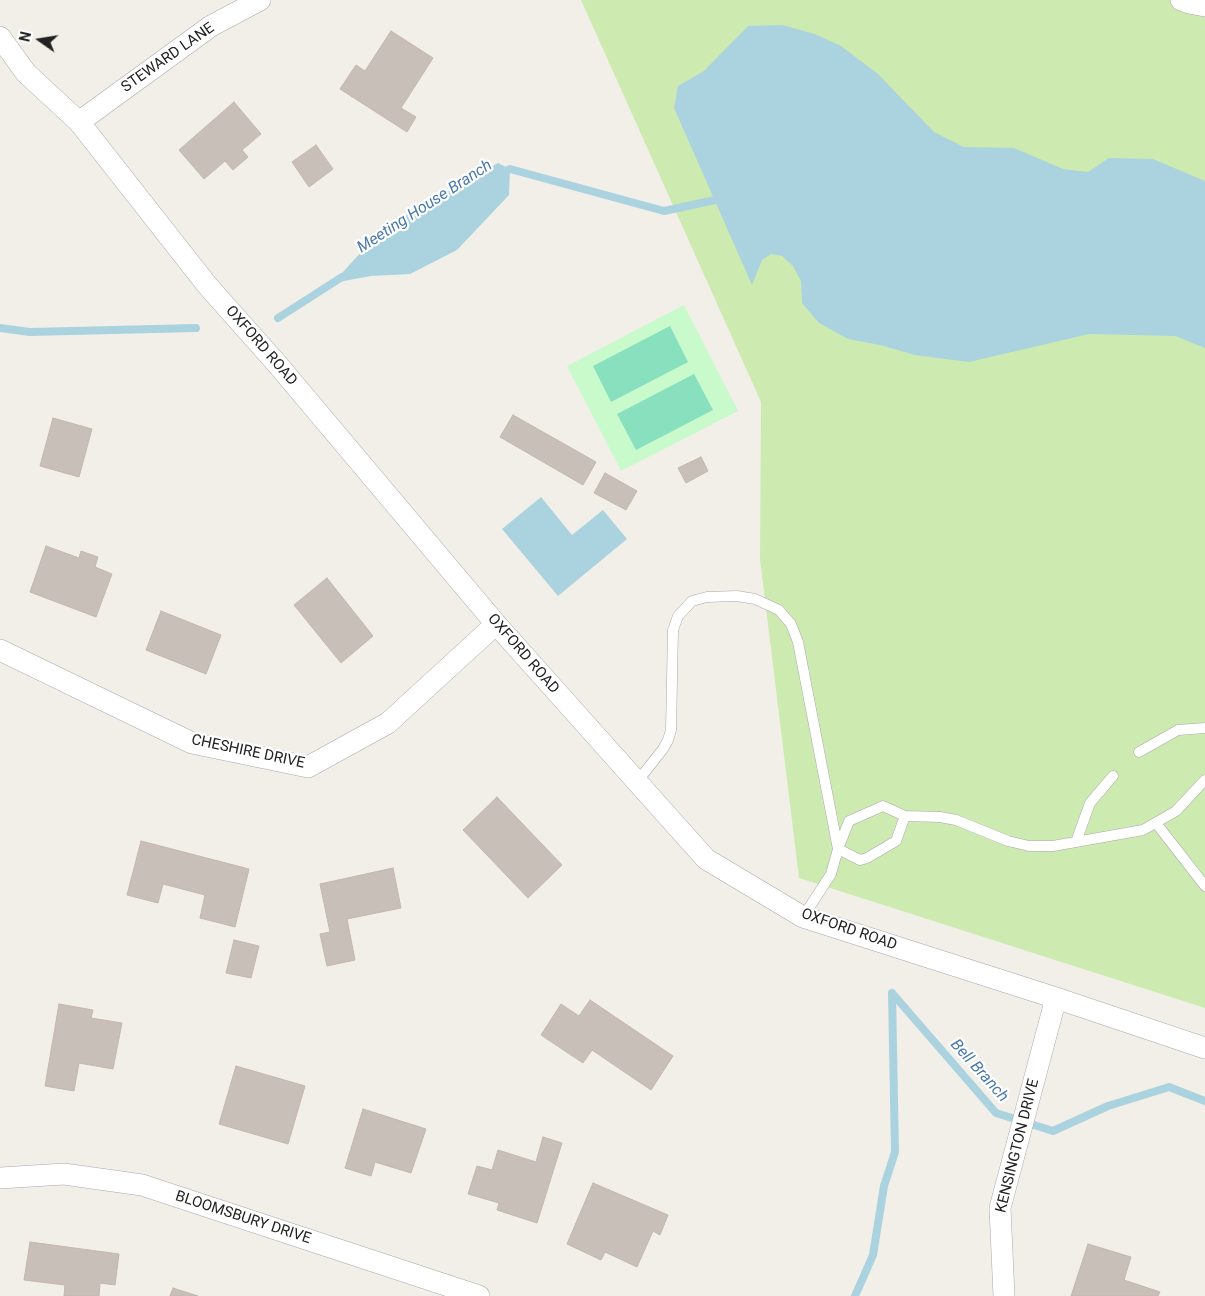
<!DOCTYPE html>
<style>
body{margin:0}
#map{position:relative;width:1205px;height:1296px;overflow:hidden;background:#f2efe9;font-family:Roboto,sans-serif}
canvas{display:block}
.north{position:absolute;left:15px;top:15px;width:50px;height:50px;-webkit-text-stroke:4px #fff;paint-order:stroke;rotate:283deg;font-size:14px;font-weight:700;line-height:20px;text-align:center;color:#222}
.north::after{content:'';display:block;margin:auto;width:18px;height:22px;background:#222;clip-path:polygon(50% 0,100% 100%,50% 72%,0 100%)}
</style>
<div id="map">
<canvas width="1205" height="1296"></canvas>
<div class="north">N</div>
</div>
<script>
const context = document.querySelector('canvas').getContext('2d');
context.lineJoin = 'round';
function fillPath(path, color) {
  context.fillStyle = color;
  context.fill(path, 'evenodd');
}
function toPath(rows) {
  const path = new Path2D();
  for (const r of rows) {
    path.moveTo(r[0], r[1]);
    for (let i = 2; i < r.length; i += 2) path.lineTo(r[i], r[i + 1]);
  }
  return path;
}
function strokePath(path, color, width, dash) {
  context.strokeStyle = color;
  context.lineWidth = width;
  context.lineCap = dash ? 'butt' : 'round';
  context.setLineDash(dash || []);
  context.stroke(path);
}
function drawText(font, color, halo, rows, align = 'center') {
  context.font = font + ' Roboto,sans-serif';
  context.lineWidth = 4.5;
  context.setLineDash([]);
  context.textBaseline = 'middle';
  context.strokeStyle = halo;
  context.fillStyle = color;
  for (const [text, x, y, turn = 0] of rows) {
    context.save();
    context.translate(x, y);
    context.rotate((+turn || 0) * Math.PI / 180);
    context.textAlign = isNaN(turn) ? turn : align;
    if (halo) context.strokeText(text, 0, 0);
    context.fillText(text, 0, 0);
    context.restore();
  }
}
fillPath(toPath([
 [581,0,1205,0,1205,1008,799,878,760,559,761,402]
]), '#cdebb0');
fillPath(toPath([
 [684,305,738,411,621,471,567,366]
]), '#c8facc');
fillPath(toPath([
 [670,326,688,362,611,402,593,366],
 [694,374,713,410,636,450,617,414]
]), '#88e0be');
fillPath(toPath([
 [782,25,815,34,841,46,878,74,934,132,964,147,1014,148,1063,169,1088,172,1109,158,1153,159,1205,181,1205,348,1175,336,1089,334,969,362,915,355,880,345,848,339,819,323,802,303,801,281,793,266,782,256,771,254,762,260,752,285,674,108,678,86,704,71,748,26],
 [498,163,510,169,509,195,457,250,410,274,371,276,333,283,382,229],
 [541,497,572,535,603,510,627,539,558,596,502,529]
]), '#aad3df');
strokePath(toPath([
 [503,173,510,169,664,211,715,200],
 [278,318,342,277],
 [0,328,30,332,196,328],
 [892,993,996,1113,1053,1131,1108,1106,1169,1087,1205,1101],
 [855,1296,873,1255,884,1186,895,1152,892,993]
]), '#aad3df', 8);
const building = toPath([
 [391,31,433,58,401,108,416,117,407,132,340,89,356,65,365,71,391,31],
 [234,102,261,134,242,150,248,157,233,170,225,161,204,179,179,150,234,102],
 [316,145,333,169,309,187,292,162,316,145],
 [513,415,596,462,583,485,500,437,513,415],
 [53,418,92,429,79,477,40,466,53,418],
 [701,457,708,471,686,483,678,468,701,457],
 [605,473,637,491,626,510,594,493,605,473],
 [46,546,79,558,81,551,98,557,95,567,112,574,96,617,30,592,46,546],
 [327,578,373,636,341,663,294,605,327,578],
 [161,611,221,635,206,674,146,650,161,611],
 [497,797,562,865,528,898,463,830,497,797],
 [141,841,249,869,235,927,200,918,205,895,163,884,158,903,127,895,141,841],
 [393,868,401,908,347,919,355,960,327,966,320,934,330,932,320,884,393,868],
 [234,940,259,946,251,978,226,973,234,940],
 [590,1000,673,1056,651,1090,592,1050,583,1063,541,1035,561,1004,579,1016,590,1000],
 [59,1004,93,1010,91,1018,122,1023,113,1069,79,1063,74,1091,45,1086,59,1004],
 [236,1066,305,1086,288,1144,219,1124,236,1066],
 [363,1109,426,1129,411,1173,375,1162,371,1176,345,1168,363,1109],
 [543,1137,562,1143,537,1223,497,1210,499,1203,468,1194,477,1166,492,1170,498,1150,536,1162,543,1137],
 [593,1183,668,1215,660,1235,653,1231,637,1267,605,1252,601,1260,567,1244,593,1183],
 [30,1242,119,1254,115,1285,100,1283,99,1296,64,1296,65,1285,24,1280,30,1242],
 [1088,1244,1131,1257,1124,1280,1160,1292,1158,1296,1071,1296,1088,1244],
 [173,1288,198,1296,170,1296,173,1288]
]);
fillPath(building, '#c7bfb8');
strokePath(building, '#c4b6ab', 1);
const lane = toPath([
 [1139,752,1178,730,1205,728],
 [637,782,663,749,668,740,671,730,673,630,678,616,692,601,707,597,737,596,755,599,779,610,791,624,798,642,838,849],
 [1156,823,1205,886],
 [1076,842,1090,803,1113,776],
 [838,849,860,860,867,858,896,841,905,816],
 [803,917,831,874,838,849,849,821,883,806,905,816,940,817,956,820,1008,841,1029,846,1053,846,1143,830,1176,811,1205,780]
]);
const street = toPath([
 [1181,0,1189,3,1205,6],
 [0,37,26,73,79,122,207,285,278,365,496,624,706,859,803,917,1056,998,1205,1048],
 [79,122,211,26,260,0],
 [0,650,192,743,308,767,388,723,496,624],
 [0,1178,64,1174,142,1185,479,1296],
 [1004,1296,1000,1208,1056,998]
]);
strokePath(lane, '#a9a9a9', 11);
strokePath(street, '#a9a9a9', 22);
strokePath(lane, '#fff', 10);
strokePath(street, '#fff', 21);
drawText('15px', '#222', '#fff', [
 ["STEWARD LANE",168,58,-35],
 ["OXFORD ROAD",261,346,49],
 ["OXFORD ROAD",523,654,49],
 ["CHESHIRE DRIVE",248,752,12],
 ["OXFORD ROAD",849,930,19],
 ["KENSINGTON DRIVE",1018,1146,-76],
 ["BLOOMSBURY DRIVE",243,1218,18]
]);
drawText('italic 16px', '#4a7aab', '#fff', [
 ["Meeting House Branch",425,207,-33],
 ["Bell Branch",979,1071,48]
]);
</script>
